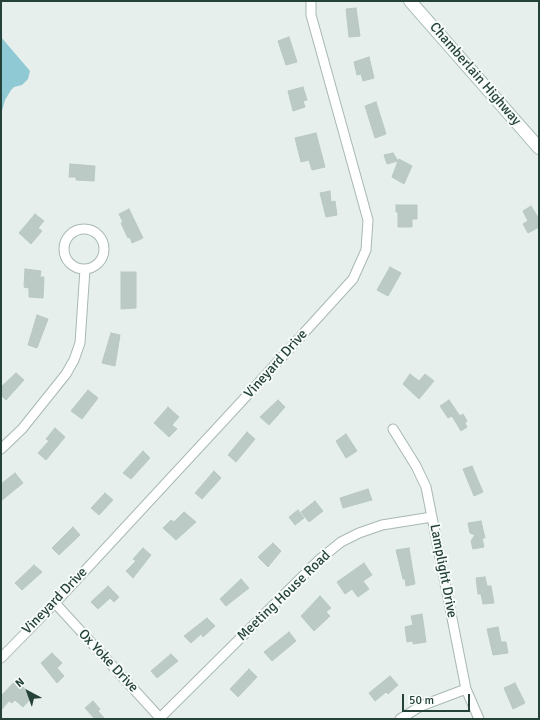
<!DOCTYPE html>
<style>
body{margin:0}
#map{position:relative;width:540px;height:720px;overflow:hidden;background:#e6efeb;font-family:Signika,sans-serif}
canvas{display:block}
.frame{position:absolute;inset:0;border:2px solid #24423a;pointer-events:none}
.north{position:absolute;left:8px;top:672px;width:40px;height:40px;-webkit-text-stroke:3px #f7fbf9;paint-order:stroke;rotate:319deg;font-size:11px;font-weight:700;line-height:16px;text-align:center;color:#24423a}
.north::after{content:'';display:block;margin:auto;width:14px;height:18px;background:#24423a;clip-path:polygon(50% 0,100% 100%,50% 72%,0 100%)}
.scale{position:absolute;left:402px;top:694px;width:68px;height:18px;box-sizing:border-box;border:2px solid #24423a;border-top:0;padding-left:5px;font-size:12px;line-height:14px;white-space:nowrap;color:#24423a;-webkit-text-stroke:3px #f7fbf9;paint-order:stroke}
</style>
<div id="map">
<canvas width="540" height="720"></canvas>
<div class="frame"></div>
<div class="north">N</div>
<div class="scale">50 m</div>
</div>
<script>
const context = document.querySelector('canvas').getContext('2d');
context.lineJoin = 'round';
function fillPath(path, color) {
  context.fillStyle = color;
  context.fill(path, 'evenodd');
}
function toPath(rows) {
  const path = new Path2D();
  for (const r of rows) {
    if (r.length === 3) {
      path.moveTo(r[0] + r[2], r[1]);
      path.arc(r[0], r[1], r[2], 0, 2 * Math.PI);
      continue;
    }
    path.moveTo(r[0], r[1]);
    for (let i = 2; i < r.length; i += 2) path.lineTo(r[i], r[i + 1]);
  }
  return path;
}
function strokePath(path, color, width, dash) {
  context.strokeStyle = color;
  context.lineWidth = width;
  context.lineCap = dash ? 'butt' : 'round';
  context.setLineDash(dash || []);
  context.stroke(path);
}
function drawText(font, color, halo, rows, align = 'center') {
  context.font = font + ' Signika,sans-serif';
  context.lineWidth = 4;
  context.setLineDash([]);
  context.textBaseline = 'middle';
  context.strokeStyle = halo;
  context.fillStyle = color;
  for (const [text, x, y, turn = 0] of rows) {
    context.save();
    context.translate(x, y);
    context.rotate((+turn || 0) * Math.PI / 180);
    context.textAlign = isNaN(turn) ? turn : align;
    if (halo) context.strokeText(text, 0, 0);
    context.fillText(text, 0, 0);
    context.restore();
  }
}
fillPath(toPath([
 [1,37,30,71,28,79,22,85,14,87,11,90,5,100,1,114]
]), '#8ec9d4');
const building = toPath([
 [356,8,360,36,349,37,346,9,356,8],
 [289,37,297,62,286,65,278,41,289,37],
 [369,57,374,78,363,81,361,74,357,75,354,62,369,57],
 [303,87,307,100,303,101,305,107,293,111,288,91,303,87],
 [376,102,386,134,375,138,365,106,376,102],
 [316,133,325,167,312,170,309,160,301,162,295,138,316,133],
 [393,153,398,161,399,159,412,166,404,184,392,177,398,161,387,164,384,155,393,153],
 [70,164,95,166,94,181,76,180,76,177,69,177,70,164],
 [330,191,331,202,335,201,337,215,326,217,320,193,330,191],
 [396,205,417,205,417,219,412,219,412,227,398,227,398,212,396,212,396,205],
 [531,206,539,219,539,227,528,233,523,224,528,221,523,211,531,206],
 [129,209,143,238,132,243,130,237,128,238,121,223,123,222,119,214,129,209],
 [35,214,44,221,38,228,42,231,31,244,19,233,35,214],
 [390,267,401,273,388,296,377,290,390,267],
 [25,269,41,271,40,277,44,277,43,298,29,297,29,288,24,287,25,269],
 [121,272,136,272,136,308,121,309,121,272],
 [37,315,48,319,37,348,28,345,37,315],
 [111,333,120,335,115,366,102,363,111,333],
 [16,373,24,380,6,400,1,395,1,387,16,373],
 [410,374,419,381,425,374,434,381,419,399,403,384,410,374],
 [88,390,98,398,82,419,71,411,88,390],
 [278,400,285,407,269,425,260,417,278,400],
 [449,400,460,416,463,414,467,421,465,423,467,427,461,431,452,416,448,418,440,406,449,400],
 [168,407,179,417,172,425,177,429,169,437,154,423,168,407],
 [55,428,65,437,46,460,38,453,49,441,46,439,55,428],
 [247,432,255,439,236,462,228,455,247,432],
 [346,434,357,451,346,458,336,441,346,434],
 [143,451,150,458,131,479,123,473,143,451],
 [472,466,483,492,474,496,463,469,472,466],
 [214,471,221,478,202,499,195,493,214,471],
 [15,473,23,483,1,501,1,484,15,473],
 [368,489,372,500,343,508,340,498,368,489],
 [105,493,113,500,99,515,91,508,105,493],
 [315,501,323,511,309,522,301,512,315,501],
 [298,510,304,518,295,525,289,517,298,510],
 [184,512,196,522,176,540,163,528,171,520,174,522,184,512],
 [481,521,485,538,482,538,484,547,473,549,471,541,475,535,470,533,468,523,481,521],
 [73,527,80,535,59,555,52,548,73,527],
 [273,543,281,551,268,567,258,557,273,543],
 [143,548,151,555,133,578,126,571,136,561,133,559,143,548],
 [409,548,415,584,406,586,405,579,403,579,396,550,409,548],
 [364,563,372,575,363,581,369,589,358,597,352,589,345,594,337,582,364,563],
 [34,565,42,572,22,590,15,583,34,565],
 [485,577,487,586,491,586,494,603,483,604,481,594,478,594,476,578,485,577],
 [241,579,249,588,226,606,220,599,241,579],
 [108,586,119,597,114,602,110,598,98,609,91,602,108,586],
 [320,596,331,608,326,612,330,616,314,631,301,616,320,596],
 [422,614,426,642,413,644,413,641,407,642,405,627,413,625,411,616,422,614],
 [207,618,215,626,203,637,201,634,191,643,184,636,207,618],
 [498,627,501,642,506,642,508,653,493,655,487,629,498,627],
 [289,632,296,641,272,661,264,652,289,632],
 [52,653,62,663,57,668,64,676,57,683,41,663,52,653],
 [171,654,178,661,157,678,151,671,171,654],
 [249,669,257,677,238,697,230,689,249,669],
 [390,676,398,685,388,694,386,692,375,701,369,693,390,676],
 [18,678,25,684,23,687,33,696,23,707,15,700,12,703,9,701,1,710,1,696,18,678],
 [515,683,525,703,513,709,504,688,515,683],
 [93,701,100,709,98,711,105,719,95,719,85,708,93,701]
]);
fillPath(building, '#bbcac4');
strokePath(building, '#b8c9c2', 1);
const street = toPath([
 [84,249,20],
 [393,429,416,466,426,487,466,689,479,719],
 [1,449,22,429,66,374,74,360,80,343,85,269],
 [55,603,161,719],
 [1,658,55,603,241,402,353,279,366,250,368,220,311,15,311,1],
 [160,718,320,559,341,542,359,533,382,525,432,517],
 [400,719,421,706,466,689]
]);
const secondary = toPath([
 [410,1,539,148]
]);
strokePath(street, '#a8b8b2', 11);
strokePath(secondary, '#a4bbb3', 14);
strokePath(street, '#fff', 9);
strokePath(secondary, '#fff', 12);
drawText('14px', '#24423a', '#f7fbf9', [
 ["Chamberlain Highway",475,74,49],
 ["Vineyard Drive",276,364,-48],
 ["Lamplight Drive",443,571,79],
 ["Meeting House Road",284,596,-44],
 ["Vineyard Drive",55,601,-46],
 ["Ox Yoke Drive",108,661,47]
]);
</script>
